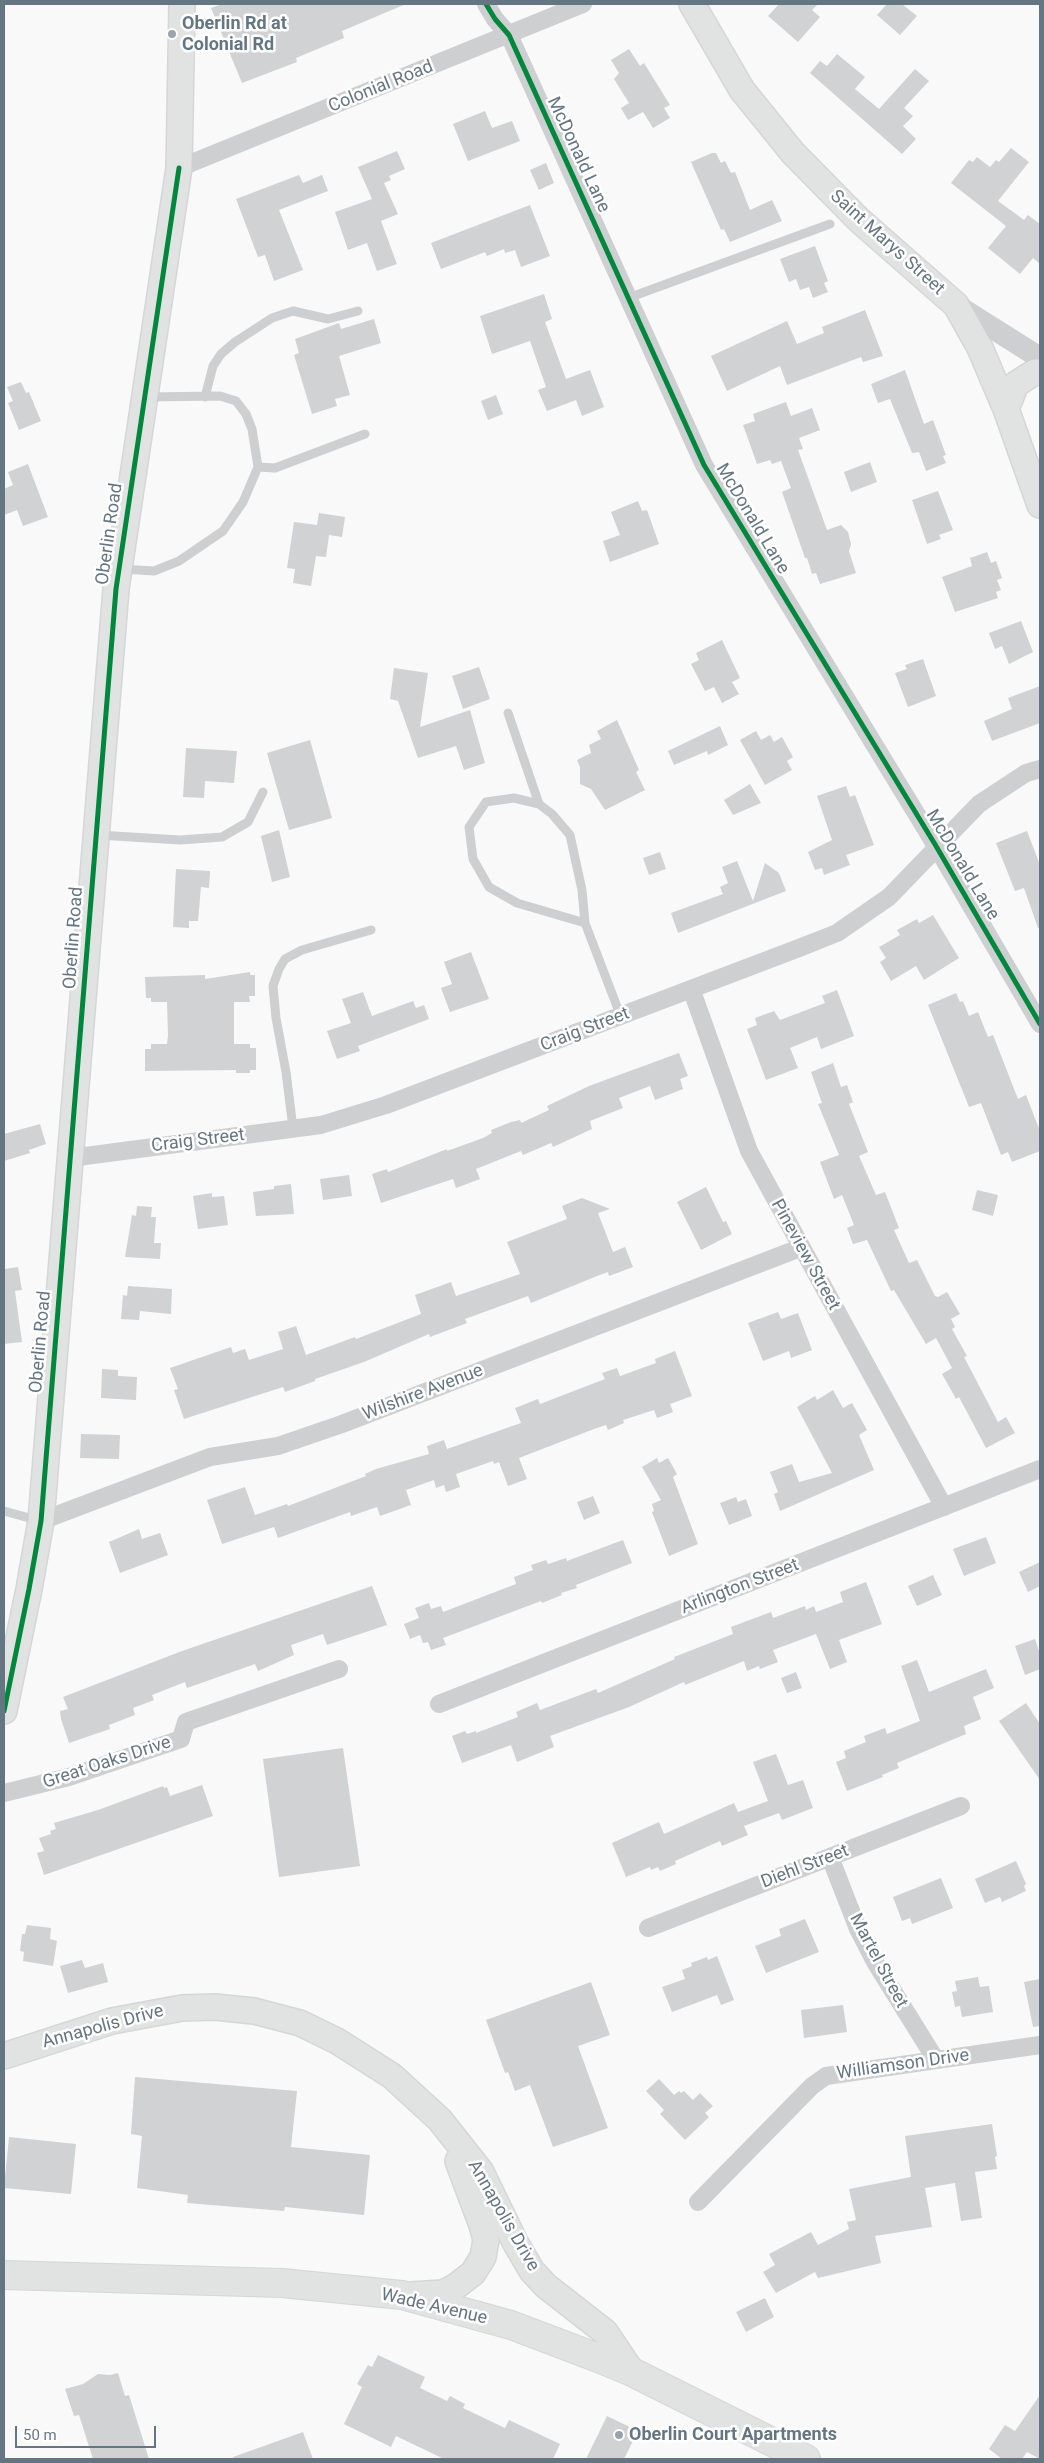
<!DOCTYPE html>
<style>
body{margin:0}
#map{position:relative;width:1044px;height:2463px;overflow:hidden;background:#f9f9f9;font-family:Roboto,sans-serif}
canvas{display:block}
.frame{position:absolute;inset:0;border:5px solid #657683;pointer-events:none}
.scale{position:absolute;left:15px;top:2426px;width:141px;height:22px;box-sizing:border-box;border:2px solid #657683;border-top:0;padding-left:6px;font-size:15px;line-height:18px;white-space:nowrap;color:#657683;-webkit-text-stroke:4px #fff;paint-order:stroke}
</style>
<div id="map">
<canvas width="1044" height="2463"></canvas>
<div class="frame"></div>
<div class="scale">50 m</div>
</div>
<script>
const context = document.querySelector('canvas').getContext('2d');
context.lineJoin = 'round';
function fillPath(path, color) {
  context.fillStyle = color;
  context.fill(path, 'evenodd');
}
function toPath(rows) {
  const path = new Path2D();
  for (const r of rows) {
    path.moveTo(r[0], r[1]);
    for (let i = 2; i < r.length; i += 2) path.lineTo(r[i], r[i + 1]);
  }
  return path;
}
function strokePath(path, color, width, dash) {
  context.strokeStyle = color;
  context.lineWidth = width;
  context.lineCap = dash ? 'butt' : 'round';
  context.setLineDash(dash || []);
  context.stroke(path);
}
function drawText(font, color, halo, rows, align = 'center') {
  context.font = font + ' Roboto,sans-serif';
  context.lineWidth = 5;
  context.setLineDash([]);
  context.textBaseline = 'middle';
  context.strokeStyle = halo;
  context.fillStyle = color;
  for (const [text, x, y, turn = 0] of rows) {
    context.save();
    context.translate(x, y);
    context.rotate((+turn || 0) * Math.PI / 180);
    context.textAlign = isNaN(turn) ? turn : align;
    if (halo) context.strokeText(text, 0, 0);
    context.fillText(text, 0, 0);
    context.restore();
  }
}
fillPath(toPath([
 [222,4,406,4,342,31,344,38,296,58,297,62,242,83,211,8],
 [779,4,818,4,812,10,820,17,798,42,768,16],
 [887,4,902,4,917,16,900,35,877,15],
 [629,49,640,66,644,63,670,105,664,108,670,118,653,128,643,112,628,120,621,108,629,103,614,79,619,73,611,60],
 [837,54,865,77,855,89,879,109,915,69,929,81,904,108,913,116,903,126,916,139,902,154,810,73,820,61,827,66],
 [485,111,492,128,512,121,520,141,468,161,453,124],
 [1011,148,1029,162,998,201,1024,220,1028,215,1040,224,1040,264,1033,258,1020,274,988,248,1006,226,951,183,969,160,973,162,977,157,990,167,996,160,999,162],
 [397,151,405,169,389,176,391,180,384,183,398,214,381,221,397,264,377,271,367,243,348,250,335,212,372,199,358,167],
 [712,153,716,153,721,163,725,161,731,173,735,172,750,210,772,200,782,221,730,242,724,229,721,230,691,162],
 [546,163,554,183,539,190,530,170],
 [299,175,303,183,322,175,328,191,279,210,303,270,274,281,265,255,258,257,236,199],
 [530,205,550,256,521,267,515,250,505,253,504,249,487,256,485,252,441,269,431,243],
 [815,246,828,281,824,283,828,292,813,298,809,287,800,290,796,279,789,282,780,259],
 [544,294,552,319,545,322,566,379,590,370,604,407,582,416,576,400,547,411,538,390,546,387,530,341,492,354,480,316],
 [865,310,883,356,863,362,861,357,787,385,780,366,727,391,711,356,787,321,797,344,824,333,822,327],
 [374,319,381,343,339,356,350,395,335,399,337,406,312,414,294,355,299,353,295,339,339,323,341,329],
 [905,370,924,424,933,420,946,455,943,456,946,463,926,471,919,452,912,453,890,399,878,403,871,384],
 [21,382,26,393,29,392,41,421,19,430,8,403,13,401,7,387],
 [496,395,503,414,488,420,481,401],
 [786,402,791,416,812,408,820,430,799,438,803,449,798,450,827,530,841,525,848,532,851,544,849,551,856,573,820,584,816,573,812,574,807,558,805,558,782,492,791,488,781,461,772,464,770,460,757,464,743,425,755,421,753,414],
 [870,462,877,482,851,492,844,472],
 [28,464,48,517,23,526,17,510,4,515,4,489,13,485,8,472],
 [938,491,953,530,939,535,941,539,927,544,912,500],
 [638,501,642,511,647,510,659,544,610,562,603,541,620,535,611,512],
 [319,513,345,517,342,537,329,535,326,557,316,556,311,586,293,583,295,569,287,568,294,522,317,525],
 [987,552,991,563,996,561,1002,578,997,580,1001,590,996,592,998,598,955,612,942,577,972,566,970,558],
 [1021,621,1033,652,1009,664,1002,646,995,649,989,633],
 [722,640,740,678,732,682,739,694,722,703,714,687,705,691,691,664,699,660,696,653],
 [923,659,936,696,908,707,895,673,907,669,905,665],
 [479,667,490,699,463,709,452,676],
 [394,668,428,673,420,727,470,710,485,763,464,770,456,746,418,758,398,701,390,699],
 [1040,686,1040,723,992,741,984,721,1012,709,1008,698],
 [617,720,639,770,636,772,645,790,605,810,591,789,580,784,580,767,577,760,591,753,589,745,601,739,597,731],
 [720,726,728,745,708,755,707,751,674,765,668,751],
 [756,731,761,740,770,735,774,742,782,737,793,757,787,761,792,770,765,785,740,740],
 [310,740,332,818,289,830,267,753],
 [186,748,237,751,234,783,205,781,204,798,183,797],
 [750,784,761,803,733,815,724,800],
 [846,786,850,797,855,795,874,845,846,855,850,865,824,875,822,868,815,870,808,852,832,840,817,796],
 [279,830,290,877,272,882,261,836],
 [1027,831,1040,865,1040,928,1038,928,1024,888,1015,891,996,843],
 [660,852,666,869,649,875,643,858],
 [737,861,753,901,765,863,779,873,786,891,678,933,671,913,723,894,720,887,728,883,722,867],
 [176,869,210,871,209,888,201,887,198,921,189,921,189,928,173,927],
 [933,915,959,958,924,980,916,966,891,981,880,962,886,958,879,947,900,935,897,930,917,919,919,923],
 [471,952,489,999,450,1012,441,988,452,984,444,962],
 [250,972,250,975,255,975,255,996,249,996,250,1002,234,1002,234,1044,250,1044,250,1048,256,1048,256,1070,250,1070,250,1073,236,1073,236,1070,145,1071,145,1049,151,1049,151,1044,167,1044,168,1035,167,1002,151,1002,151,998,146,998,145,977,205,975,205,979],
 [837,990,854,1036,821,1049,817,1037,790,1048,798,1068,766,1080,747,1029,757,1025,755,1018,774,1011,780,1020,825,1003,822,996],
 [363,992,372,1016,413,1001,416,1008,424,1005,429,1019,358,1046,360,1051,337,1059,327,1031,351,1023,342,999],
 [956,993,960,1002,963,1001,969,1016,978,1012,988,1037,993,1035,1018,1099,1026,1095,1040,1131,1040,1151,1012,1162,1008,1152,1001,1155,981,1103,969,1107,928,1005],
 [679,1053,688,1076,680,1079,683,1089,655,1100,650,1086,619,1098,623,1108,590,1121,592,1129,553,1147,551,1143,523,1155,521,1151,476,1169,480,1179,456,1188,453,1179,381,1203,372,1174,387,1169,388,1172,447,1149,447,1151,483,1138,492,1133,491,1130,511,1122,520,1120,521,1123,549,1110,547,1106,589,1086],
 [833,1063,841,1087,847,1085,853,1102,849,1104,868,1152,859,1156,876,1195,885,1192,899,1228,894,1230,909,1263,917,1260,935,1296,938,1297,947,1292,960,1314,951,1319,955,1327,952,1329,967,1356,964,1357,998,1422,1006,1417,1015,1433,986,1448,959,1397,956,1399,942,1374,952,1368,936,1338,926,1344,894,1290,891,1291,867,1240,853,1244,847,1228,854,1225,842,1195,834,1199,820,1162,839,1155,818,1104,822,1103,811,1072],
 [40,1124,46,1144,29,1150,30,1153,4,1161,4,1134],
 [349,1175,352,1196,323,1200,320,1179],
 [291,1184,294,1214,256,1216,253,1192,274,1189,274,1186],
 [706,1187,723,1222,726,1221,732,1234,701,1250,677,1202],
 [977,1190,998,1195,993,1216,972,1210],
 [212,1193,212,1197,224,1196,228,1225,198,1229,193,1196],
 [582,1198,610,1209,598,1213,613,1252,625,1247,633,1267,609,1276,608,1272,597,1276,531,1303,528,1296,465,1319,467,1323,430,1337,429,1334,364,1362,315,1379,315,1381,285,1392,283,1387,184,1419,174,1390,178,1389,170,1368,231,1347,233,1353,245,1349,249,1360,283,1349,278,1332,296,1326,306,1355,355,1337,356,1339,421,1314,415,1295,451,1282,456,1296,520,1274,507,1242,567,1219,562,1206],
 [137,1206,152,1207,151,1217,156,1217,154,1243,161,1243,160,1259,125,1257,132,1215,136,1216],
 [18,1267,22,1290,15,1291,22,1342,4,1344,4,1269],
 [128,1286,172,1289,171,1314,140,1311,139,1320,121,1319,123,1295,127,1296],
 [778,1312,781,1319,798,1313,812,1350,791,1358,789,1351,763,1361,748,1323],
 [675,1351,692,1396,670,1404,673,1412,657,1418,654,1410,623,1420,624,1423,608,1430,606,1425,594,1429,519,1458,527,1479,508,1486,499,1462,494,1464,493,1461,456,1474,460,1487,446,1492,444,1485,436,1488,434,1480,406,1490,411,1505,380,1516,377,1507,351,1516,350,1512,278,1538,274,1527,222,1544,207,1500,245,1487,255,1515,287,1504,288,1506,366,1476,365,1474,376,1469,429,1454,427,1446,444,1440,447,1449,521,1423,515,1408,538,1399,540,1404,605,1379,602,1373,617,1368,620,1376,656,1363,655,1359],
 [102,1369,118,1370,118,1376,137,1377,136,1400,101,1398],
 [833,1390,843,1408,852,1403,867,1430,859,1435,874,1470,780,1511,774,1494,778,1492,770,1472,792,1464,799,1482,832,1473,797,1407,815,1396,817,1400],
 [81,1434,120,1435,119,1459,80,1458],
 [657,1458,659,1463,668,1458,677,1474,673,1477,698,1544,669,1556,652,1512,654,1511,652,1504,661,1500,642,1467],
 [593,1496,600,1513,584,1520,577,1502],
 [736,1497,738,1502,746,1499,752,1516,729,1525,720,1503],
 [139,1529,142,1539,160,1533,168,1555,120,1573,109,1542],
 [986,1537,996,1563,964,1576,953,1549],
 [623,1540,632,1563,576,1585,577,1588,561,1593,562,1595,542,1603,541,1601,443,1638,446,1645,431,1650,428,1642,423,1643,420,1635,410,1639,404,1624,419,1618,415,1608,429,1603,431,1609,441,1606,443,1612,516,1584,514,1577,533,1570,531,1565,546,1560,548,1564,566,1558,567,1561],
 [1040,1562,1040,1586,1028,1592,1019,1572],
 [933,1575,942,1595,917,1606,908,1586],
 [866,1582,882,1624,839,1640,847,1662,830,1669,816,1634,773,1650,778,1662,760,1669,759,1666,747,1671,744,1661,685,1685,684,1682,629,1707,550,1736,554,1747,517,1762,511,1745,462,1763,452,1736,465,1731,467,1734,476,1731,476,1733,518,1717,516,1712,537,1703,540,1710,596,1689,598,1693,675,1659,674,1657,733,1634,731,1627,771,1612,773,1618,805,1606,806,1610,814,1606,816,1612,843,1602,840,1592],
 [372,1586,387,1625,327,1645,323,1634,291,1645,294,1655,258,1671,255,1664,187,1688,185,1682,152,1695,154,1700,133,1708,135,1715,109,1725,110,1729,69,1743,61,1719,60,1711,68,1709,63,1697,182,1651],
 [1035,1639,1040,1654,1040,1669,1025,1675,1015,1646],
 [917,1660,929,1692,986,1669,994,1688,973,1697,981,1719,964,1726,966,1734,897,1763,899,1768,882,1775,883,1777,847,1791,836,1762,846,1758,844,1751,866,1742,864,1736,885,1728,887,1734,920,1721,901,1666],
 [796,1672,802,1688,787,1693,781,1678],
 [1026,1703,1040,1724,1040,1780,999,1721],
 [343,1748,360,1866,279,1877,263,1759],
 [776,1754,788,1785,803,1780,813,1808,782,1820,779,1813,744,1826,748,1835,722,1846,720,1841,675,1861,676,1864,660,1871,658,1867,651,1870,650,1867,626,1877,612,1843,659,1822,664,1834,734,1803,738,1812,768,1801,753,1762],
 [202,1785,213,1816,44,1875,37,1853,44,1851,39,1838,51,1834,50,1831,56,1829,54,1823,98,1810,163,1786,164,1788,167,1787,170,1796],
 [1016,1861,1026,1884,1024,1886,1026,1891,1002,1902,1000,1897,985,1903,975,1879],
 [941,1878,953,1908,912,1924,910,1918,902,1921,893,1897],
 [805,1919,819,1952,766,1973,755,1946,781,1936,779,1929],
 [27,1925,51,1928,50,1939,57,1941,53,1966,23,1961,24,1952,20,1951,22,1934,25,1934],
 [717,1956,734,2000,721,2005,717,1995,672,2012,662,1987,685,1979,682,1970,692,1966,691,1963,707,1957,708,1960],
 [82,1960,85,1968,103,1963,108,1982,68,1993,60,1966],
 [978,1977,980,1987,989,1986,993,2012,962,2017,960,2006,955,2007,952,1992,957,1991,955,1981],
 [1040,1979,1040,2026,1033,2027,1024,1982],
 [591,1982,610,2035,578,2046,608,2128,553,2147,530,2085,515,2091,508,2072,505,2073,486,2020],
 [843,2005,847,2032,804,2038,801,2010],
 [135,2077,297,2091,291,2147,370,2155,364,2215,285,2207,284,2211,187,2203,188,2195,137,2188,142,2136,131,2134],
 [659,2079,674,2095,679,2091,681,2093,684,2091,693,2100,700,2093,713,2106,705,2113,709,2117,685,2140,660,2114,664,2110,646,2091],
 [992,2124,997,2156,995,2157,997,2169,975,2172,982,2218,961,2221,955,2183,925,2188,932,2227,875,2236,881,2263,818,2278,815,2272,776,2293,763,2272,775,2265,769,2254,811,2232,818,2245,849,2229,847,2222,856,2220,849,2189,911,2177,905,2136],
 [9,2137,76,2144,71,2194,4,2188],
 [765,2298,774,2317,746,2332,736,2312],
 [378,2355,425,2377,420,2388,447,2401,450,2396,465,2404,463,2408,505,2428,509,2420,560,2444,553,2459,444,2459,396,2436,391,2447,344,2424,362,2387,357,2384,368,2365,372,2367],
 [118,2373,125,2396,129,2395,149,2459,93,2459,79,2415,74,2416,65,2389,83,2384,98,2374,110,2375],
 [1040,2395,1040,2459,1027,2452,1022,2459,1002,2459,989,2449,1005,2425,1015,2431],
 [607,2416,638,2431,624,2459,586,2459],
 [303,2432,313,2459,234,2459,233,2457]
]), '#d0d2d3');
const secondary = toPath([
 [692,4,742,90,793,153,859,220,956,305,980,348,1006,409,1040,505],
 [1006,409,1016,384,1035,372,1040,372],
 [4,1711,29,1589,41,1521,116,589,179,168,182,4],
 [4,2056,112,2021,182,2008,215,2007,254,2011,300,2023,337,2041,392,2076,440,2120,481,2172,515,2242,532,2271,546,2286,605,2332,632,2372],
 [410,2295,443,2293,455,2287,473,2273,483,2257,486,2240,482,2225,458,2161]
]);
const primary = toPath([
 [4,2275,282,2283,402,2295,511,2325,598,2358,632,2372,806,2459]
]);
strokePath(secondary, '#d5d6d7', 28);
strokePath(primary, '#d5d6d7', 30);
strokePath(toPath([
 [628,298,830,224],
 [205,397,213,366,221,354,235,342,272,318,293,311,328,319,358,311],
 [258,467,275,468,365,434],
 [122,569,154,571,179,561,223,531,243,502,258,467,252,429,246,414,236,401,220,396,146,397],
 [508,713,539,804,552,814,570,835,582,890,585,923,621,1017],
 [539,804,514,798,486,802,469,827,473,859,489,887,517,903,585,923],
 [98,835,180,840,222,837,248,822,263,792],
 [293,1128,286,1072,276,1018,273,986,279,969,285,959,302,950,371,930],
 [4,1511,40,1521]
]), '#cecfd0', 9);
strokePath(toPath([
 [486,4,495,19,509,35,704,465,936,846,1040,1024],
 [179,168,583,4],
 [692,991,749,1151,944,1507],
 [70,1158,321,1125,386,1105,799,948,837,933,889,897,979,804,1026,773,1040,769],
 [41,1521,210,1457,278,1446,342,1424,800,1248],
 [439,1704,1040,1469],
 [4,1793,69,1777,181,1739,186,1722,339,1669],
 [830,1857,858,1929,875,1962,936,2060],
 [648,1928,961,1806],
 [698,2202,812,2086,826,2076,1040,2045]
]), '#cecfd0', 18);
strokePath(toPath([
 [956,305,1040,358]
]), '#cecfd0', 22);
strokePath(secondary, '#e1e2e2', 25);
strokePath(primary, '#e1e2e2', 28);
strokePath(toPath([
 [486,4,495,19,509,35,704,465,936,846,1040,1024],
 [4,1711,29,1589,41,1521,116,589,179,168]
]), '#00873e', 5);
for (const [x, y, r, color] of [
 [172,34,5,"#99a4ac"],
 [619,2435,5,"#99a4ac"]
]) {
  const dot = new Path2D();
  dot.arc(x, y, r, 0, 2 * Math.PI);
  context.fillStyle = color;
  context.fill(dot);
  strokePath(dot, '#fff', 2);
}
drawText('bold 18px', '#657683', '#fff', [
 ["Oberlin Rd at",182,24],
 ["Colonial Rd",182,45],
 ["Oberlin Court Apartments",629,2435]
], 'left');
drawText('18px', '#657683', '#fff', [
 ["Colonial Road",381,87,-22],
 ["McDonald Lane",578,155,65],
 ["Saint Marys Street",887,243,42],
 ["McDonald Lane",752,519,59],
 ["Oberlin Road",110,534,-82],
 ["McDonald Lane",962,865,59],
 ["Oberlin Road",74,938,-86],
 ["Craig Street",585,1030,-21],
 ["Craig Street",198,1141,-7],
 ["Pineview Street",805,1255,61],
 ["Oberlin Road",41,1342,-85],
 ["Wilshire Avenue",423,1393,-21],
 ["Arlington Street",740,1587,-21],
 ["Great Oaks Drive",107,1763,-18],
 ["Diehl Street",805,1867,-21],
 ["Martel Street",878,1961,62],
 ["Annapolis Drive",103,2027,-15],
 ["Williamson Drive",903,2065,-8],
 ["Annapolis Drive",503,2216,60],
 ["Wade Avenue",434,2307,13]
]);
</script>
